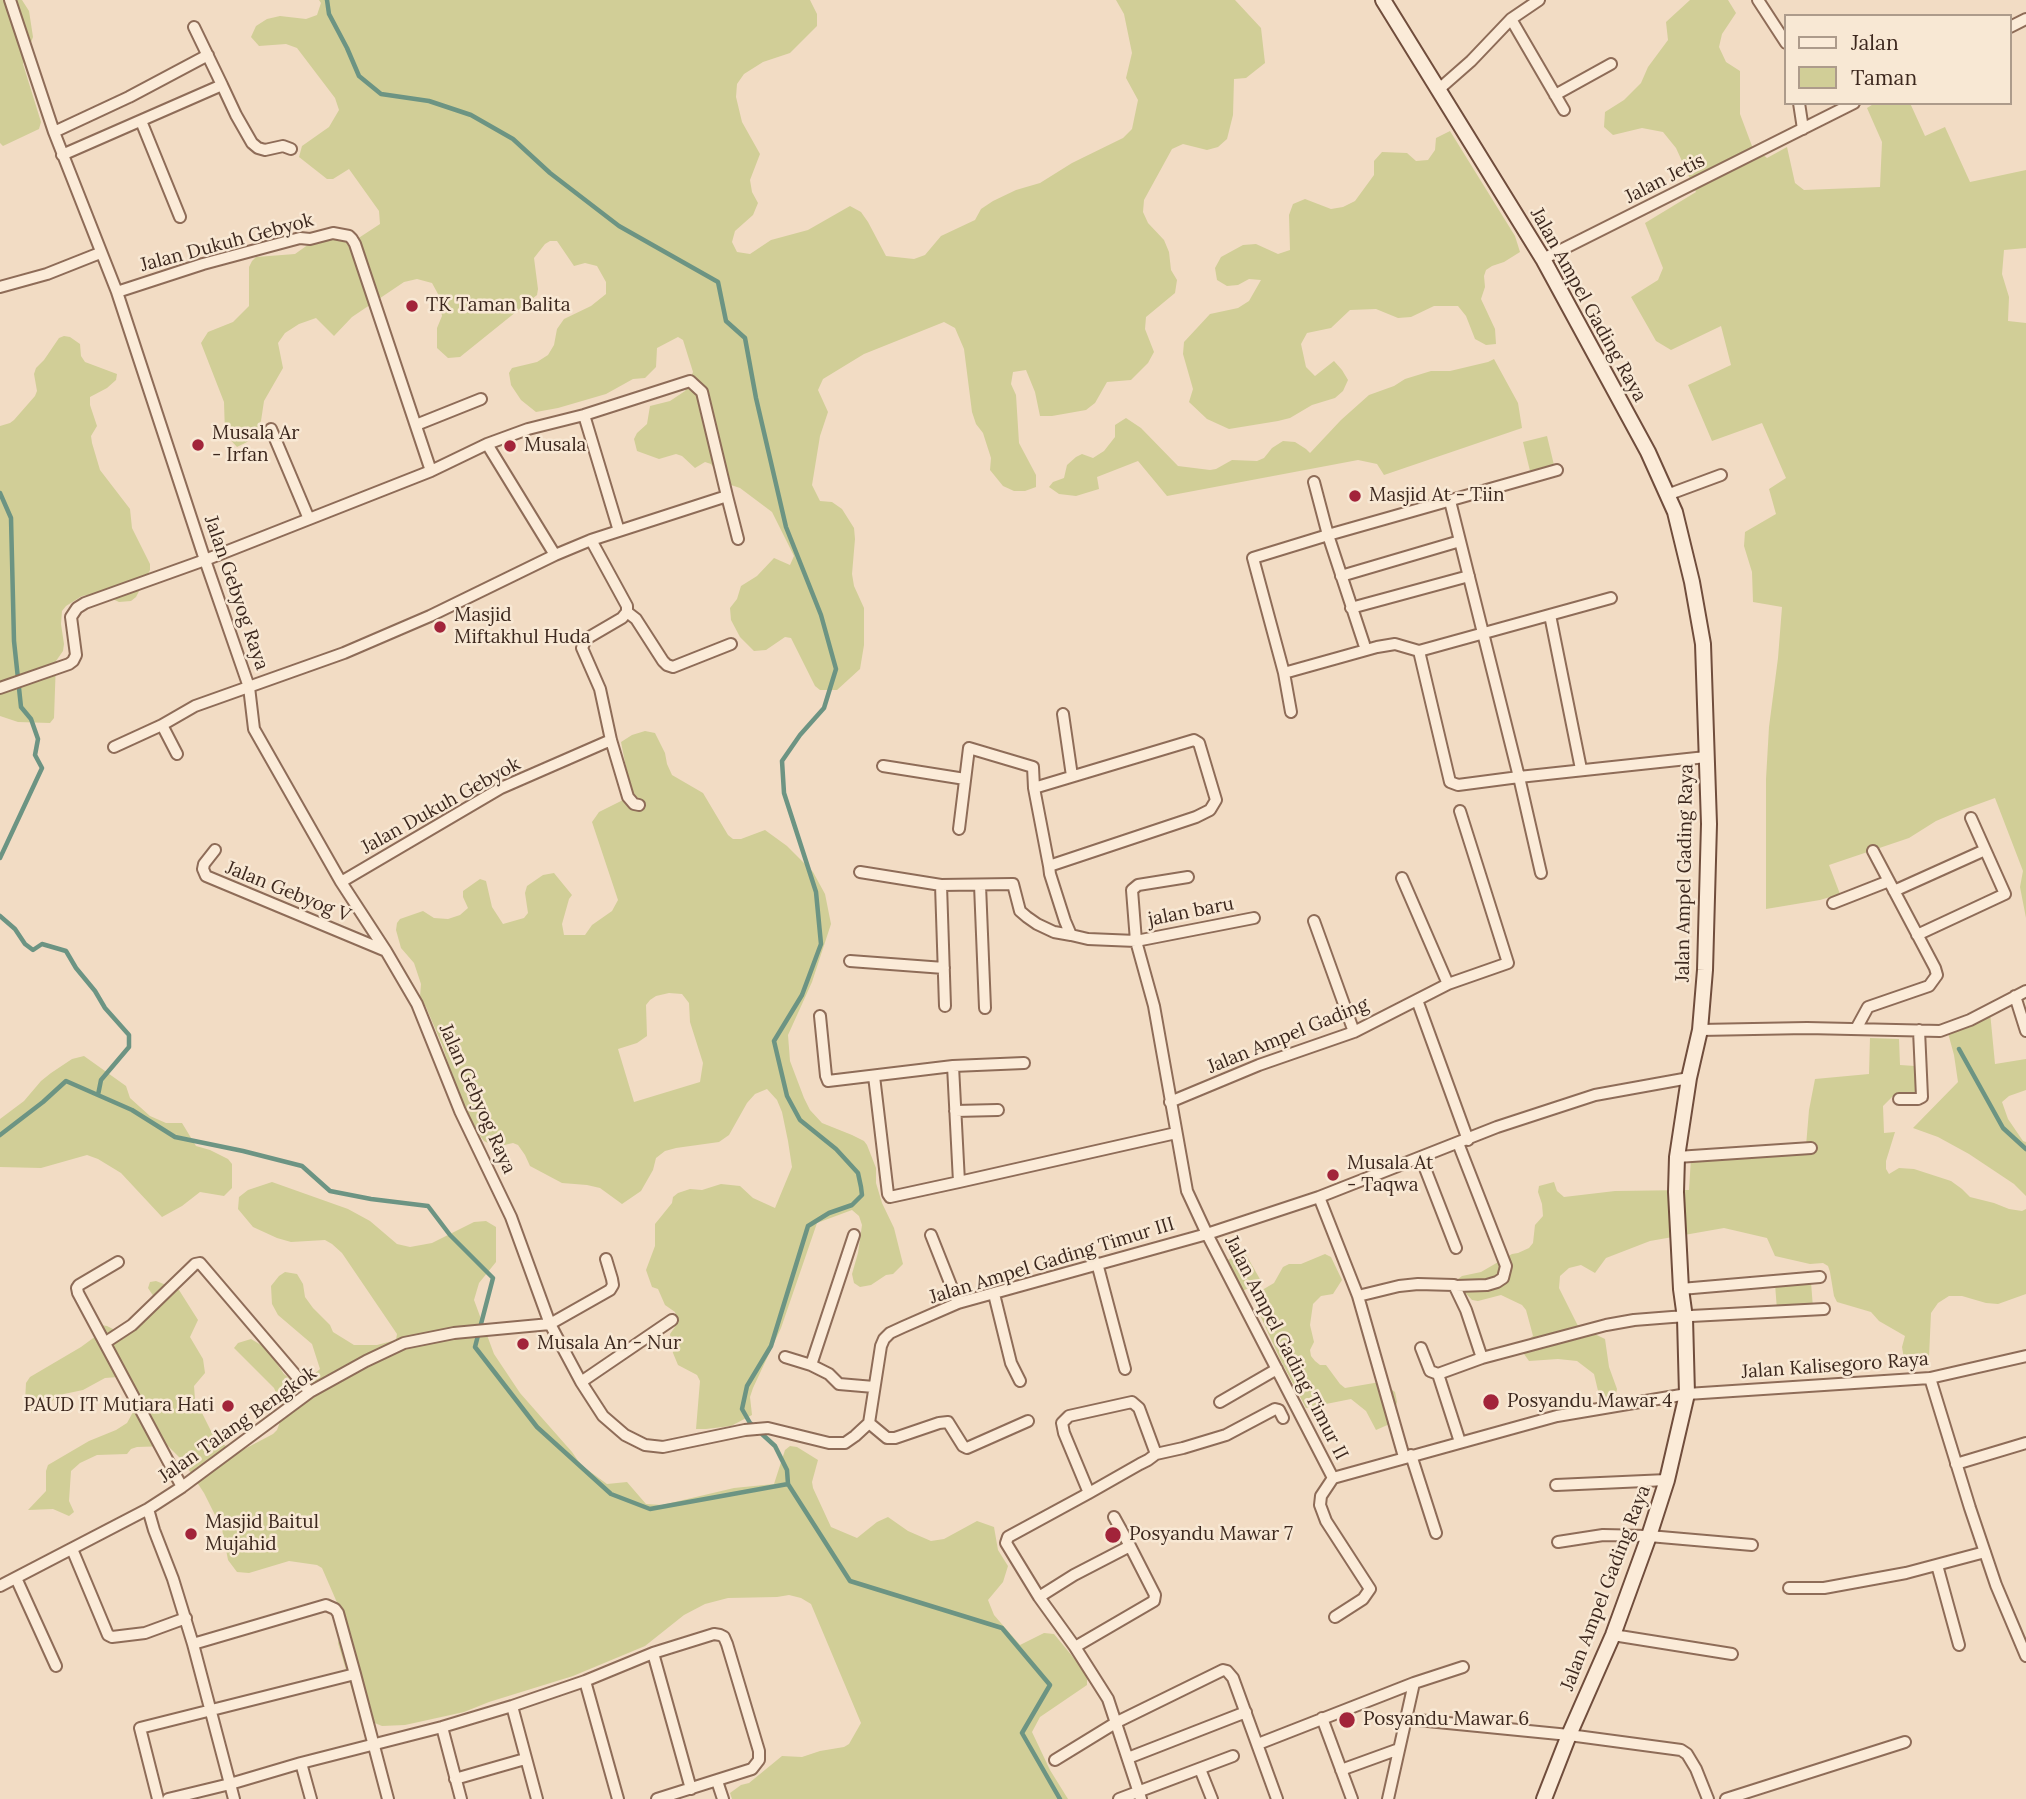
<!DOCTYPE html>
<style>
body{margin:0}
#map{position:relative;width:2026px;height:1799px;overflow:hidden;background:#f2dcc4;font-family:Lora,serif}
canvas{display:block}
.legend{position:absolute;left:1784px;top:14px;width:228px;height:91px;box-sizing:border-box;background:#f8e8d4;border:2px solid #ad9b8b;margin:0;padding:9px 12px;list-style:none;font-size:21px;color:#3d281e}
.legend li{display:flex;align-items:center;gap:14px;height:35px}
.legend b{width:35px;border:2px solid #ad9b8b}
</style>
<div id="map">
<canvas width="2026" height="1799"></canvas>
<ul class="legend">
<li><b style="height:9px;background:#fbebd8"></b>Jalan</li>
<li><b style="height:19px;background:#d1ce97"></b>Taman</li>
</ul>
</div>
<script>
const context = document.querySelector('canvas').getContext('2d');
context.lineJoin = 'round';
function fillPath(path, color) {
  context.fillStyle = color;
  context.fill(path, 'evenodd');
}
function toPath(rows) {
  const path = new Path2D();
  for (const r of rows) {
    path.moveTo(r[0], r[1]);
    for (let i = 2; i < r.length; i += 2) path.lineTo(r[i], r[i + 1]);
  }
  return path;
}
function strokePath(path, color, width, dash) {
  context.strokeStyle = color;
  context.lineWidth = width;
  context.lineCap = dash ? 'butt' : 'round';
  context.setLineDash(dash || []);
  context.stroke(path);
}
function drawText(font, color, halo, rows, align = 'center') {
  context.font = font + ' Lora,serif';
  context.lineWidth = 5;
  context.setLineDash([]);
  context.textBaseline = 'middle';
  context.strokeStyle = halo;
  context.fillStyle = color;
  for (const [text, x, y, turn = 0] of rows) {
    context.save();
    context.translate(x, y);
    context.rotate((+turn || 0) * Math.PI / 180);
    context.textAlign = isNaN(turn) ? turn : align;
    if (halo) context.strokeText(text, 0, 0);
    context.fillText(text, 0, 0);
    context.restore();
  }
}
fillPath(toPath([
 [0,0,22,0,29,11,33,37,23,64,41,122,39,129,3,146,0,143],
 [319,0,810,0,817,14,817,26,790,53,763,62,744,74,737,84,736,97,742,122,760,154,750,180,752,192,758,203,753,215,735,231,732,242,737,252,750,254,771,240,808,230,850,206,861,212,868,222,886,256,914,259,925,255,941,236,975,220,981,209,993,201,1016,190,1040,183,1072,163,1123,138,1132,129,1138,100,1126,78,1132,53,1124,14,1116,0,1235,0,1261,28,1265,63,1246,78,1234,79,1233,115,1227,139,1218,147,1207,150,1183,144,1172,149,1144,200,1143,212,1148,223,1164,240,1169,252,1171,270,1177,280,1175,293,1146,317,1145,329,1154,352,1148,363,1131,380,1107,382,1095,403,1086,410,1052,416,1040,416,1035,392,1026,370,1013,372,1011,384,1016,395,1019,443,1036,475,1036,487,1025,491,1014,491,1003,486,990,470,991,458,983,433,976,424,972,412,964,349,955,328,944,322,864,354,823,379,818,390,828,412,820,436,812,485,820,501,832,502,842,509,854,528,855,539,852,574,854,586,864,608,864,645,860,669,837,690,820,690,815,686,791,638,785,637,766,650,754,651,740,637,731,620,730,608,737,599,741,586,757,576,774,558,790,565,794,556,772,512,740,488,725,483,711,464,705,462,695,468,682,456,676,454,659,459,637,451,634,439,637,433,647,424,650,406,670,401,685,391,693,372,683,340,678,337,657,348,656,367,645,378,633,379,606,394,558,408,536,412,521,400,511,385,509,373,512,368,537,362,548,355,554,345,557,329,564,319,591,306,606,294,606,282,597,266,585,263,574,266,557,241,550,241,545,244,534,258,538,289,537,295,460,357,448,358,437,348,437,328,442,316,438,294,432,283,417,279,404,282,352,317,334,336,316,318,299,324,285,333,278,343,283,368,264,401,261,421,255,432,247,442,237,447,225,434,224,402,201,343,208,332,233,322,249,306,249,267,252,261,256,257,295,254,326,232,348,242,354,241,380,224,379,211,349,169,333,179,327,179,299,157,302,146,329,127,339,110,335,98,297,48,286,44,259,46,251,37,256,26,267,19,280,16,306,19,317,15,321,3],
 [1690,0,1728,0,1736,13,1722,34,1719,47,1726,62,1740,71,1740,114,1752,146,1767,158,1787,147,1795,183,1804,190,1880,187,1882,142,1867,108,1875,103,1910,103,1925,136,1945,127,1970,182,2026,170,2026,248,2004,250,2002,274,2009,297,2008,321,2026,323,2026,918,2020,887,2023,871,1995,798,1962,810,1936,821,1909,838,1829,865,1840,894,1820,900,1766,909,1766,779,1769,727,1778,658,1782,607,1753,602,1752,572,1744,546,1745,532,1776,514,1769,489,1786,478,1762,423,1712,441,1688,385,1731,365,1721,326,1671,350,1656,341,1631,297,1658,280,1663,268,1645,223,1696,192,1676,148,1663,132,1642,128,1613,135,1604,127,1605,112,1624,100,1641,83,1648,67,1668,40,1666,22],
 [1450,131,1515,236,1520,252,1504,262,1492,266,1486,270,1484,276,1485,287,1481,299,1495,329,1496,344,1486,345,1475,339,1466,316,1458,306,1434,306,1411,317,1398,318,1376,309,1350,310,1331,328,1307,333,1301,344,1306,367,1315,376,1334,361,1342,370,1348,380,1343,391,1335,398,1312,405,1290,418,1278,421,1229,429,1207,419,1189,402,1193,389,1183,354,1184,342,1210,314,1238,308,1249,301,1261,280,1249,279,1238,285,1227,286,1217,280,1215,268,1221,257,1243,245,1256,244,1278,254,1290,250,1289,215,1293,204,1305,199,1331,209,1343,207,1355,201,1374,175,1374,161,1382,152,1407,153,1416,161,1428,160,1435,150,1436,138],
 [64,336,70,337,80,344,81,356,85,362,117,374,116,380,107,388,90,397,90,405,97,426,91,436,92,443,100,470,130,509,132,528,150,564,150,570,136,597,131,601,119,602,100,593,82,596,66,606,62,611,61,624,64,644,63,651,56,661,54,718,50,723,18,722,0,716,0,426,10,423,14,420,35,396,37,391,34,374,36,368,44,360,59,338],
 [1494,359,1518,403,1522,428,1384,475,1377,464,1358,460,1167,496,1138,461,1097,477,1099,489,1076,496,1059,494,1049,487,1053,482,1064,478,1067,465,1076,457,1082,454,1093,458,1104,451,1115,437,1115,425,1126,418,1141,428,1178,466,1210,470,1216,469,1232,460,1257,461,1264,458,1272,448,1283,441,1295,442,1306,449,1310,453,1341,420,1369,395,1394,386,1405,379,1431,371,1450,371,1488,362],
 [1547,436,1554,465,1530,471,1523,442],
 [645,731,655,733,665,753,667,764,672,775,703,793,728,835,733,839,741,839,765,830,787,846,813,872,825,894,831,924,812,982,788,1035,790,1061,804,1098,810,1110,822,1123,852,1135,864,1141,867,1145,876,1168,876,1183,882,1203,894,1228,903,1264,893,1274,886,1275,871,1285,860,1287,854,1283,852,1274,858,1253,862,1225,859,1216,852,1210,817,1223,781,1328,753,1388,750,1397,752,1415,731,1426,706,1429,696,1429,700,1381,697,1375,678,1365,673,1353,670,1334,677,1324,677,1318,675,1312,665,1305,658,1289,652,1287,646,1270,655,1246,655,1224,672,1203,673,1197,678,1193,690,1189,702,1190,721,1184,740,1186,753,1198,775,1208,792,1167,788,1141,782,1112,777,1100,767,1089,755,1094,747,1103,729,1135,719,1142,676,1148,665,1151,656,1158,653,1170,641,1191,622,1204,600,1188,587,1185,562,1183,530,1166,525,1155,518,1145,513,1143,496,1147,484,1141,467,1119,442,1045,426,1007,420,997,421,984,414,963,401,948,396,930,397,923,400,919,423,911,434,918,448,919,460,915,468,908,463,897,463,891,480,879,486,881,492,907,503,924,524,918,528,913,525,893,527,886,543,875,554,873,572,895,569,899,562,924,564,935,585,935,592,925,612,911,618,900,592,822,599,812,621,801,631,793,621,742,632,735],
 [669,993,682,994,689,1003,690,1022,703,1063,700,1082,634,1102,618,1049,637,1043,647,1036,646,1005,650,1000,656,996],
 [1990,1012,1995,1064,2026,1059,2026,1090,2009,1096,2002,1102,2008,1119,2023,1141,2026,1142,2026,1196,2014,1184,1969,1154,1938,1137,1913,1128,1958,1082,1954,1055,1948,1033],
 [1870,1038,1899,1039,1900,1065,1915,1066,1916,1093,1894,1095,1883,1106,1884,1133,1895,1132,1886,1161,1886,1169,1889,1174,1899,1168,1914,1169,1951,1181,1962,1189,1970,1197,1994,1203,2009,1209,2022,1211,2026,1209,2026,1294,1998,1304,1986,1303,1962,1296,1949,1296,1938,1303,1931,1313,1929,1357,1921,1364,1908,1364,1904,1359,1902,1347,1905,1336,1879,1321,1871,1312,1837,1302,1834,1296,1830,1272,1828,1266,1823,1263,1810,1264,1775,1256,1767,1238,1724,1228,1650,1241,1606,1258,1595,1273,1581,1265,1569,1268,1560,1276,1559,1288,1578,1326,1605,1339,1609,1367,1617,1389,1615,1398,1603,1399,1599,1395,1594,1374,1577,1361,1558,1359,1529,1361,1524,1354,1524,1343,1533,1336,1532,1332,1526,1310,1522,1305,1501,1295,1478,1301,1472,1300,1458,1285,1458,1279,1462,1276,1481,1272,1512,1254,1518,1253,1529,1248,1533,1243,1535,1225,1543,1216,1542,1204,1538,1192,1539,1186,1554,1182,1557,1191,1564,1197,1615,1191,1689,1190,1691,1158,1806,1146,1809,1110,1815,1079,1869,1074],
 [84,1056,126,1086,130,1098,150,1116,166,1123,182,1123,196,1146,210,1150,228,1159,232,1164,232,1188,224,1196,200,1192,182,1206,162,1217,121,1173,98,1159,87,1155,41,1168,0,1167,0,1119,24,1101,41,1081,51,1073,72,1059],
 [272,1182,348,1209,370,1221,397,1244,410,1247,432,1243,474,1222,486,1221,496,1227,496,1262,479,1283,474,1300,494,1354,520,1393,572,1452,581,1465,607,1484,627,1482,646,1504,662,1505,734,1488,774,1484,785,1450,790,1446,797,1447,818,1460,812,1482,813,1488,831,1527,857,1538,877,1522,888,1517,908,1531,931,1541,944,1539,977,1521,994,1527,998,1550,1008,1566,1003,1582,988,1600,994,1615,1020,1645,1044,1633,1054,1634,1082,1668,1087,1679,1087,1685,1040,1717,1032,1732,1050,1770,1068,1799,732,1799,730,1793,741,1785,749,1783,782,1756,802,1757,820,1751,844,1747,849,1744,861,1723,811,1604,801,1598,789,1595,777,1597,728,1598,705,1604,684,1615,645,1646,573,1676,489,1702,464,1712,405,1725,382,1726,360,1717,338,1643,345,1621,322,1568,317,1565,289,1561,249,1573,237,1572,228,1560,222,1529,204,1493,183,1461,168,1446,137,1447,131,1449,127,1454,97,1455,80,1463,71,1471,69,1501,74,1512,69,1516,53,1509,28,1510,46,1491,46,1471,48,1465,89,1441,116,1430,127,1423,133,1412,118,1377,105,1378,83,1390,64,1394,31,1413,25,1402,26,1383,30,1377,81,1347,96,1336,97,1329,101,1325,107,1326,113,1329,119,1329,158,1303,148,1288,150,1282,156,1281,179,1290,198,1320,190,1337,203,1359,205,1373,194,1386,195,1399,215,1439,237,1453,273,1434,277,1430,284,1411,274,1388,234,1348,238,1343,251,1339,266,1348,284,1374,294,1382,300,1383,306,1381,320,1369,312,1344,278,1315,272,1304,271,1286,279,1276,285,1272,297,1274,303,1284,305,1297,313,1308,330,1325,333,1332,354,1345,377,1345,396,1340,397,1334,342,1253,332,1244,325,1240,291,1242,277,1238,253,1227,238,1209,239,1197,248,1190],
 [1244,1251,1261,1281,1241,1292,1224,1262],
 [1325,1254,1331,1257,1342,1280,1333,1294,1321,1296,1313,1304,1310,1325,1314,1342,1310,1350,1311,1356,1315,1361,1320,1365,1326,1365,1340,1384,1345,1388,1380,1382,1395,1392,1397,1402,1392,1423,1376,1430,1366,1411,1351,1399,1306,1408,1281,1361,1254,1302,1252,1296,1274,1283,1283,1267,1289,1264,1301,1264],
 [1811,1282,1813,1308,1777,1310,1775,1284]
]), '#d1ce97');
strokePath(toPath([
 [327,0,329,14,347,48,359,76,381,94,429,101,471,115,513,139,550,173,619,226,718,282,726,321,745,338,756,398,786,527,821,615,836,669,824,708,800,735,782,761,784,793,816,892,821,944,802,995,774,1041,787,1096,800,1120,836,1149,858,1173,861,1187,862,1195,852,1205,829,1213,808,1226,771,1346,747,1386,742,1409,750,1423,775,1446,787,1470,788,1484],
 [0,493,11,518,14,641,21,707,31,719,38,739,35,755,42,768,0,858],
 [0,916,15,929,25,944,33,950,42,944,66,951,76,968,95,991,105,1008,129,1035,129,1047,101,1080,98,1095],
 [1959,1049,2003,1128,2026,1149],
 [0,1135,43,1102,66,1081,132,1110,175,1137,243,1151,302,1166,330,1191,371,1199,428,1206,450,1235,493,1278,475,1347,537,1427,611,1494,650,1509,788,1484,850,1581,1002,1628,1050,1685,1022,1733,1060,1799]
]), '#6c9483', 4.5);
const street = toPath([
 [10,0,54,132,117,292,205,560,249,687,254,729,341,882,386,951,417,1004,460,1111,511,1217,550,1324,581,1382,603,1416,625,1435,645,1445,663,1447,745,1430,768,1428,829,1443,845,1443,855,1436,869,1423,881,1346,884,1339,890,1333,903,1327,958,1303,1207,1234,1319,1197,1497,1127,1595,1095,1689,1078],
 [1758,0,1786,43],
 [1511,19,1564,110],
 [194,27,222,85],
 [2010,27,2026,19],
 [1438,90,1471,61,1511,19,1539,0],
 [1555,95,1611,64],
 [1799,103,1803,129],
 [141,121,180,217],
 [54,132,129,97,208,55],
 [62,155,222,85,236,115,252,143,258,148,265,150,283,146,291,149],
 [1543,259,1854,103],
 [0,287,47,274,100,253],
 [117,292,203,264,300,238,310,239,333,233,349,236,352,239,355,244,431,471],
 [584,415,619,531],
 [416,425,481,399],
 [271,429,309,519],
 [487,444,555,555],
 [1314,482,1328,535,1364,644],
 [1667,495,1721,475],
 [727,496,738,539],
 [1450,501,1519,777,1706,757],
 [591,540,627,606,627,612,622,618,586,639,582,648,600,689,611,740,628,797,634,804,639,805],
 [1341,576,1460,541],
 [1351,608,1469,576],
 [627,612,636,619,663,661,667,665,673,667,731,644],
 [1550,615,1581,769],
 [1419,651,1450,782,1458,785,1519,777,1541,873],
 [1419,651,1611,598],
 [1284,673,1253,558,1328,535,1557,470],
 [0,688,69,664,73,661,76,655,71,617,77,608,85,603,205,560,431,471,487,444,528,429,584,415,690,381,702,392,727,496,591,540,555,555,430,616,344,653,195,706,162,725,177,754],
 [1291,712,1284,673,1377,647,1395,644,1419,651],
 [1063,714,1072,776],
 [114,747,162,725],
 [883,766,965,779],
 [959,829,969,748,1033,767,1034,788],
 [215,850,204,864,203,869,206,876,386,951],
 [1049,866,1196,817,1210,810,1216,800,1199,743,1194,740,1034,788,1049,866,1050,874,1065,921,1071,935,1088,939,1136,941,1254,918],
 [860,872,941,885,1013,884,1020,911,1027,917,1037,924,1054,932,1071,935],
 [1188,877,1138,885,1132,890,1136,941,1154,1006,1187,1191,1207,1234,1333,1478,1557,1416,1687,1394,1930,1378,2026,1356],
 [1402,878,1448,984],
 [341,882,501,788,611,740],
 [941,885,945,1006],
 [980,885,985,1008],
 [1894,891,1985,850],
 [1833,903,1889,881],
 [1314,921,1354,1032],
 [1917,935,2005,894,1971,818],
 [850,961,944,968],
 [2015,996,2026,1031],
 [1417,1000,1468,1140],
 [820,1016,826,1076,828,1081,953,1066,1024,1063],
 [1856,1029,1868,1007,1929,986,1937,975,1935,968,1873,851],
 [1700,1030,1807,1028,1940,1031,1970,1020,2026,991],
 [953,1066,959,1182,1176,1133],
 [874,1076,888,1194,890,1197,959,1182],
 [1899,1099,1918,1099,1922,1097,1919,1030],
 [1170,1102,1259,1065,1354,1032,1448,984,1508,963,1460,811],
 [955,1111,998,1110],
 [1677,1157,1811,1148],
 [1421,1158,1456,1248],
 [1319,1197,1358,1296,1404,1457],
 [854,1235,811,1365,829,1374,839,1384,874,1387],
 [931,1235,958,1303],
 [118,1262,79,1285,77,1288,78,1293,182,1487],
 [1097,1263,1125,1369],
 [1456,1286,1487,1285,1497,1282,1503,1278,1506,1266,1458,1143],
 [1681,1289,1820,1277],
 [994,1294,1011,1363,1020,1381],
 [1358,1296,1399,1286,1418,1284,1454,1285,1466,1310,1482,1358],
 [106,1342,132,1325,195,1264,200,1263,310,1392],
 [1421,1348,1430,1371,1438,1374,1482,1358,1606,1325,1634,1320,1672,1317,1824,1309],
 [785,1357,811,1365],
 [1438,1374,1460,1442],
 [1930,1378,1970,1508,1996,1585,2026,1656],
 [581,1382,672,1320],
 [1220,1402,1277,1369],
 [869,1423,887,1438,895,1438,939,1423,948,1422,963,1446,967,1448,1028,1421],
 [1156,1454,1183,1448,1226,1435,1275,1409,1279,1410,1283,1418],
 [1411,1455,1436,1533],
 [1956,1464,2026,1443],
 [1333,1478,1321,1496,1320,1505,1326,1521,1370,1589,1363,1599,1335,1617],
 [1556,1485,1667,1480],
 [1089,1493,1064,1433,1062,1423,1069,1416,1132,1402,1139,1408,1156,1454,1148,1460,1140,1464,1089,1493,1008,1537,1006,1543,1039,1597,1075,1647,1108,1699,1141,1799],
 [148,1509,154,1530,173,1579,193,1644,234,1799],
 [1114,1517,1130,1546],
 [1558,1542,1603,1535,1649,1536,1752,1545],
 [72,1549,108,1635,112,1637,145,1633,186,1618],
 [1937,1565,1959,1645],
 [16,1578,56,1666],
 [0,1586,148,1509,182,1487,310,1392,366,1361,404,1343,454,1333,550,1324,610,1290,613,1285,612,1279,606,1259],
 [1789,1588,1824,1588,1906,1573,1985,1552],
 [1039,1597,1074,1575,1130,1546,1155,1595,1154,1601,1075,1647],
 [1613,1635,1732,1654],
 [193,1644,326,1605,335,1609,338,1613,355,1674,388,1799],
 [653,1653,691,1789],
 [585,1681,618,1799],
 [512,1706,537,1799],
 [1322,1718,1352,1799],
 [1407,1719,1569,1735,1681,1750,1687,1754,1696,1769,1708,1799],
 [442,1727,461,1799],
 [1258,1744,1414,1683,1463,1667],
 [1128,1758,1246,1712],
 [1055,1760,1117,1722,1223,1670,1227,1671,1233,1678,1277,1799],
 [301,1763,311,1799],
 [1200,1769,1212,1799],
 [1341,1770,1399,1749],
 [455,1779,525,1759],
 [717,1781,723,1799],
 [158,1799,140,1728,355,1674],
 [168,1799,230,1784,301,1763,442,1727,512,1706,585,1681,653,1653,714,1634,720,1635,724,1637,727,1644,759,1751,759,1760,752,1769,657,1799],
 [1119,1799,1233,1756],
 [1388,1799,1414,1683],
 [1726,1799,1905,1742]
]);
const secondary = toPath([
 [1383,0,1543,259,1648,452,1675,512,1692,582,1703,644,1709,824,1705,970,1700,1030,1689,1078,1677,1157,1676,1192,1681,1289,1685,1318,1687,1394,1667,1480,1649,1536,1613,1635,1569,1735,1544,1799]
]);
strokePath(street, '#8e6c58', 14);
strokePath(secondary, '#704d3c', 18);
strokePath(street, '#fbebd8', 10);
strokePath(secondary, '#fbebd8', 14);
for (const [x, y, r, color] of [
 [412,306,7,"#a2243a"],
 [198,445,7,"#a2243a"],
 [510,446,7,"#a2243a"],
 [1355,496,7,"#a2243a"],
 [440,627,7,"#a2243a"],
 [1333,1175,7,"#a2243a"],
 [523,1344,7,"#a2243a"],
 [1491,1402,9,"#a2243a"],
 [228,1406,7,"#a2243a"],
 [191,1534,7,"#a2243a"],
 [1113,1535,9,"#a2243a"],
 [1347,1720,9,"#a2243a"]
]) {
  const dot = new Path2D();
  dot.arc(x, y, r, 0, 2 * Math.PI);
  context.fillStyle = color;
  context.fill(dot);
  strokePath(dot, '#f8e8d4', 2.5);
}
drawText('19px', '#3d281e', '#f8e8d4', [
 ["Jalan Jetis",1665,179,-27],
 ["Jalan Dukuh Gebyok",227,243,-15],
 ["Jalan Ampel Gading Raya",1588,305,61],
 ["Jalan Gebyog Raya",236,593,71],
 ["Jalan Dukuh Gebyok",441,806,-29],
 ["Jalan Ampel Gading Raya",1685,873,-89],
 ["Jalan Gebyog V",288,892,22],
 ["jalan baru",1191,912,-11],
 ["Jalan Ampel Gading",1288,1036,-22],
 ["Jalan Gebyog Raya",477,1099,66],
 ["Jalan Ampel Gading Timur III",1052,1261,-17],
 ["Jalan Ampel Gading Timur II",1286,1348,63],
 ["Jalan Kalisegoro Raya",1835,1366,-4],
 ["Jalan Talang Bengkok",238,1425,-35],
 ["Jalan Ampel Gading Raya",1606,1588,-69]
]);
drawText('19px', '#3d281e', '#f8e8d4', [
 ["TK Taman Balita",426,306],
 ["Musala Ar",212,434],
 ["- Irfan",212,456],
 ["Musala",524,446],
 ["Masjid At - Tiin",1369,496],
 ["Masjid",454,616],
 ["Miftakhul Huda",454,638],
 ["Musala At",1347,1164],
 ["- Taqwa",1347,1186],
 ["Musala An - Nur",537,1344],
 ["Posyandu Mawar 4",1507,1402],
 ["PAUD IT Mutiara Hati",214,1406,"right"],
 ["Masjid Baitul",205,1523],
 ["Mujahid",205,1545],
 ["Posyandu Mawar 7",1129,1535],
 ["Posyandu Mawar 6",1363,1720]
], 'left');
</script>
